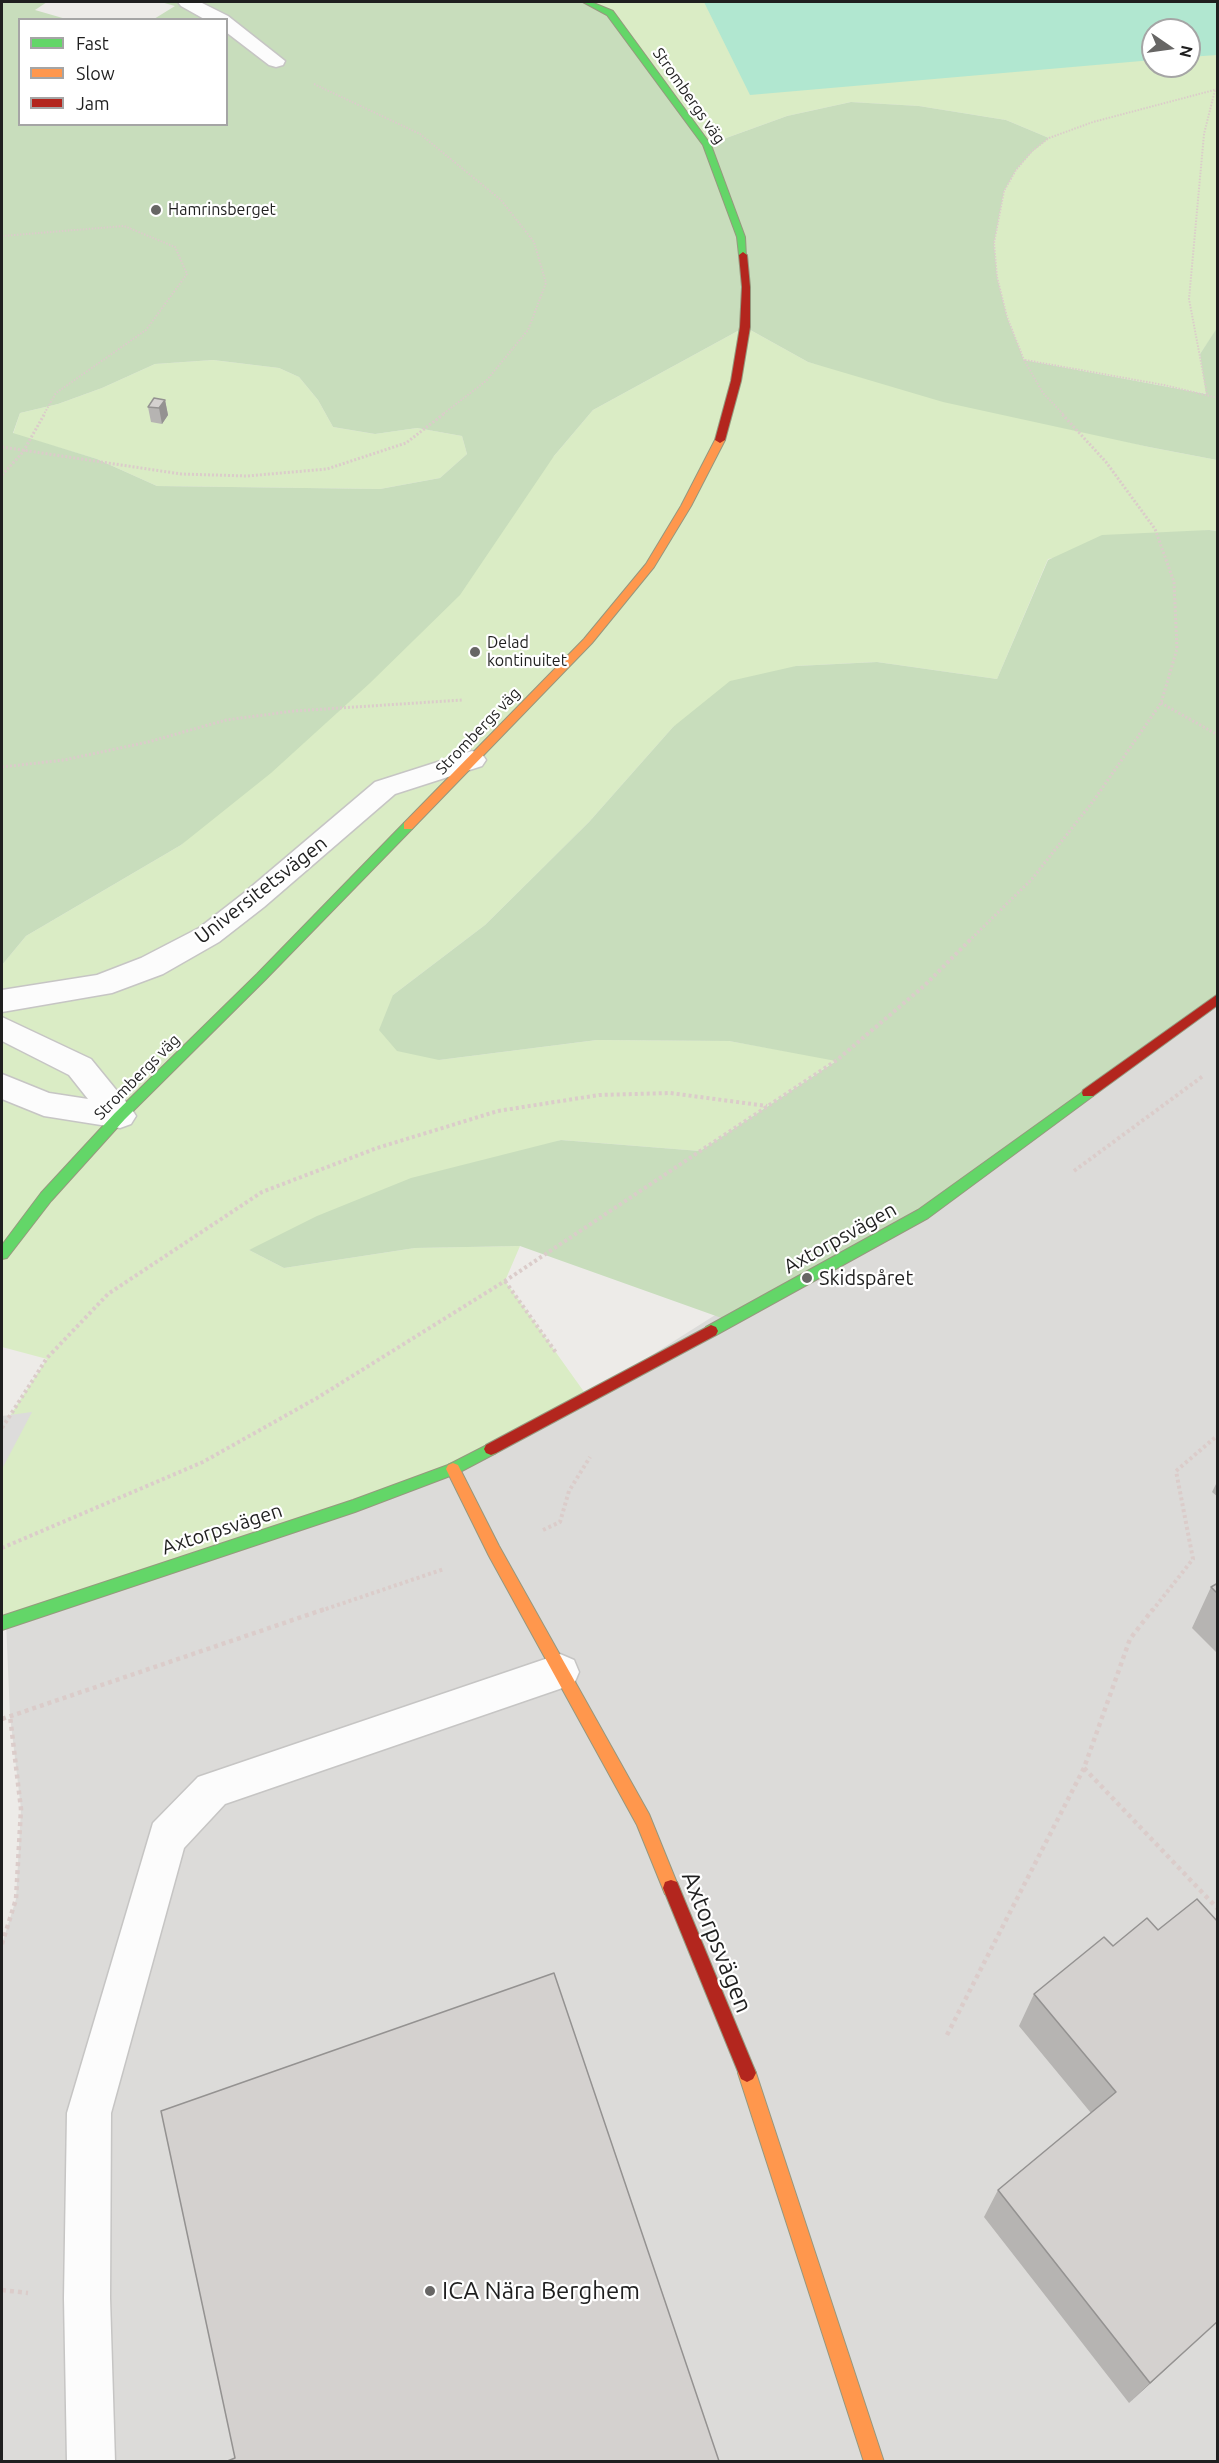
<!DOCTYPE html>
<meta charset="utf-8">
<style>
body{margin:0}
#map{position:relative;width:1219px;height:2463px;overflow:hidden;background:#edebe8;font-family:Ubuntu,sans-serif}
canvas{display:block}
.frame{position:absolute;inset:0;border:3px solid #1f1f1f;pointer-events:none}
.legend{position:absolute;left:18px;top:18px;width:210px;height:108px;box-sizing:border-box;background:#fff;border:2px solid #a5a5a5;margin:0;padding:8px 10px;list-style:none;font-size:18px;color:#1f1f1f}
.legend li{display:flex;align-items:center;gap:12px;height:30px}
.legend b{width:30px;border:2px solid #a5a5a5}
.north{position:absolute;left:1141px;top:18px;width:60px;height:60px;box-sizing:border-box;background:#fff;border:2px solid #a5a5a5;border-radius:50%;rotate:103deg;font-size:16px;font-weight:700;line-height:24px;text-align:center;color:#1f1f1f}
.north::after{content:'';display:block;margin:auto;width:21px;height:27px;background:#676665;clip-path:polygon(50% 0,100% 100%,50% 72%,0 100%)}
</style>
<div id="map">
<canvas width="1219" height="2463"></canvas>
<div class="frame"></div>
<ul class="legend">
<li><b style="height:8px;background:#63d668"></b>Fast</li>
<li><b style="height:8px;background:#ff974d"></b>Slow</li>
<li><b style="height:8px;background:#b3261e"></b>Jam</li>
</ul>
<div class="north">N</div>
</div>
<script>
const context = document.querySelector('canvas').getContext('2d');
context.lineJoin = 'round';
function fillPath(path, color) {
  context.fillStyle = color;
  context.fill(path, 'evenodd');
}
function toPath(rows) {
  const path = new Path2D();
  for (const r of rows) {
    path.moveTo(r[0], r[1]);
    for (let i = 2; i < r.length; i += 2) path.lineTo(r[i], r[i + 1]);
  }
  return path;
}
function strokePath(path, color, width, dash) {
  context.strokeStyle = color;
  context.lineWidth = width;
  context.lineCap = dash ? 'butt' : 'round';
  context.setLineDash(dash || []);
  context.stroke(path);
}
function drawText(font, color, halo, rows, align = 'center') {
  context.font = font + ' Ubuntu,sans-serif';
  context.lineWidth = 4.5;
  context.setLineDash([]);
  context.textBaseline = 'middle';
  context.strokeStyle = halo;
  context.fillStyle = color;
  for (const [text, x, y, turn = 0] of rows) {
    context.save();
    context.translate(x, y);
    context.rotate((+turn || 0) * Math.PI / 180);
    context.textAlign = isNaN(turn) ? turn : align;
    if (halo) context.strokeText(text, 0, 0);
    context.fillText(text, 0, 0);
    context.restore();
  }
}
fillPath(toPath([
 [1217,998,1217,2461,2,2462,2,1944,16,1899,21,1809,10,1716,6,1621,587,1396]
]), '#dcdbd9');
fillPath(toPath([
 [586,2,1217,2,1218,328,1200,354,1207,394,1024,360,1007,317,997,277,994,243,1004,191,1016,170,1032,151,1049,138,1006,120,919,106,851,102,787,116,707,145],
 [1153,30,1189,30,1189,66,1153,66],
 [745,327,808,362,1149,447,1217,460,1217,531,1209,530,1048,559,997,679,877,662,796,666,673,727,589,822,485,925,393,995,439,1060,597,1040,729,1041,837,1060,700,1151,561,1140,249,1250,284,1268,415,1248,520,1246,505,1281,587,1396,453,1469,6,1621,2,1618,2,1428,47,1359,2,1347,2,965,26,936,181,845,554,456,593,410],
 [213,360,279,368,299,377,318,400,333,427,375,434,417,428,462,436,467,454,440,478,380,489,157,486,97,459,13,434,20,413,58,404,102,388,155,364]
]), '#daecc5');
fillPath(toPath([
 [2,2,47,2,35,10,66,19,20,20,20,124,226,124,226,20,154,19,175,6,161,2,586,2,610,13,707,145,787,116,851,102,919,106,1006,120,1049,138,1032,152,1016,170,1004,191,994,243,997,277,1007,317,1024,360,1206,394,1200,354,1217,328,1217,460,1149,447,943,402,808,362,745,327,593,410,554,456,460,595,370,683,271,773,181,845,26,936,2,965],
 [213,360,279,368,299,377,318,400,333,427,375,434,417,428,462,436,467,454,440,478,380,489,157,486,97,459,13,433,20,413,58,404,102,388,155,364],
 [1209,530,1217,531,1217,998,923,1214,730,1321,520,1246,415,1248,284,1268,249,1250,317,1216,411,1178,561,1140,700,1151,836,1061,729,1041,597,1040,439,1060,397,1051,379,1030,393,995,485,925,589,822,673,727,730,681,796,666,877,662,997,679,1048,560,1102,535]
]), '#c8ddbc');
fillPath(toPath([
 [704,2,1217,2,1217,55,1189,57,1189,30,1153,30,1153,60,750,95]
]), '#b1e7d0');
fillPath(toPath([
 [32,1412,2,1469,2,1416]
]), '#dddcdb');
const lane = toPath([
 [178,2,200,2,228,16,285,61,283,65,276,67,269,65,226,32,226,20,206,20,181,6,178,2],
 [560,1654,574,1660,579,1672,574,1684,225,1804,184,1848,111,2113,110,2298,115,2462,67,2462,64,2298,67,2113,153,1823,198,1777,560,1654]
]);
const street = toPath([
 [472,751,482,754,486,760,482,766,395,794,264,907,219,942,163,974,112,993,2,1012,2,990,97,975,141,958,199,928,244,893,375,782,472,751],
 [2,1017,91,1059,131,1108,136,1116,131,1124,120,1128,44,1116,2,1099,2,1074,49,1093,88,1099,69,1075,2,1041,2,1017]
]);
const fast = toPath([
 [583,2,591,2,613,11,711,145,745,237,746,257,739,255,737,237,703,145,607,15,583,2],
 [408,822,414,826,412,829,265,980,125,1119,51,1201,7,1258,2,1259,2,1245,41,1193,115,1113,257,974,404,823,408,822],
 [1088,1088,1093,1090,1094,1093,1093,1096,928,1218,716,1335,706,1335,704,1331,706,1327,918,1210,1088,1088],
 [491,1443,496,1445,498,1449,496,1453,458,1473,355,1512,2,1630,2,1616,353,1500,448,1465,491,1443]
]);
const slow = toPath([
 [720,437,725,440,691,506,654,567,592,643,412,829,404,829,404,823,584,639,646,564,681,506,715,440,720,437],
 [453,1463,458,1465,499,1546,649,1814,679,1888,677,1894,671,1896,665,1894,637,1825,489,1556,446,1469,448,1465,453,1463],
 [747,2064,753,2067,756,2073,884,2462,864,2462,738,2073,741,2067,747,2064]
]);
const jam = toPath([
 [743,252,747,255,750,287,750,327,741,381,725,440,720,443,715,440,731,381,740,327,742,287,739,255,743,252],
 [1218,994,1218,1005,1093,1096,1083,1096,1082,1093,1083,1090,1218,994],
 [711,1325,716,1327,718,1331,716,1335,496,1453,491,1455,486,1453,484,1449,486,1445,711,1325],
 [671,1880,677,1882,756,2073,753,2079,747,2082,741,2079,663,1888,665,1882,671,1880]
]);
strokePath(lane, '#c6c5c4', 3);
strokePath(street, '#c6c5c4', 3);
strokePath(fast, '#96987e', 2);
strokePath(slow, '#96987e', 2);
strokePath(jam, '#96987e', 2);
strokePath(toPath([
 [314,84,420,134,501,200,534,242,546,283,528,330,486,381,443,414],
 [2,236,124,226,175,247,187,274,146,330,56,393,44,414],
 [1025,360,1164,385,1218,398],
 [1207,394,1189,299,1204,134,1215,90],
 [1063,414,1043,393,1024,360,1007,317,997,277,994,243,1004,191,1016,170,1032,151,1049,138,1093,122,1218,89]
]), '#dbccca', 2, [1.5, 1.5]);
strokePath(toPath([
 [2,447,181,474,247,476,327,469,406,443,445,413],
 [2,475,23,452,45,413],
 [1161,703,1218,735],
 [2,767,64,760,148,742,226,720,294,711,462,700],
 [969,941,1032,879,1094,800,1161,703,1177,649,1174,582,1155,529,1106,462,1061,413]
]), '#dbccca', 3, [2, 2]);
strokePath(toPath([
 [1074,1171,1203,1076],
 [505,1281,557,1354],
 [2,1428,47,1358,108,1294,262,1192,377,1148,498,1111,599,1095,670,1093,767,1106],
 [543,1530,560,1522,569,1491,590,1457],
 [2,1548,203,1462,317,1398,505,1281,837,1060,924,986,971,939],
 [320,1611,444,1569],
 [1152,1611,1193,1559,1176,1471,1218,1435]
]), '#dbccca', 4, [3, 3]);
strokePath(toPath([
 [2,1719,325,1609],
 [1084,1768,1218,1909],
 [2,1944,16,1899,21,1809,10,1716],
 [947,2035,1084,1768,1130,1639,1153,1609],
 [2,2290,28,2293]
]), '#dbccca', 4.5, [4, 4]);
fillPath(lane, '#fcfcfc');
fillPath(street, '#fcfcfc');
fillPath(fast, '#63d668');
fillPath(slow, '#ff974d');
fillPath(jam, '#b3261e');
fillPath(toPath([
 [165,400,168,415,162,424,151,422,148,407],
 [1218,1480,1218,1497,1212,1492],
 [1218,1583,1218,1654,1192,1628,1211,1587],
 [1158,1930,1218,2321,1129,2403,984,2217,998,2190,1091,2113,1019,2026,1034,1994,1113,1946]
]), '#b6b4b2');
fillPath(toPath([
 [165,400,168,415,162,424,159,408],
 [1218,2321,1129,2403,1150,2383]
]), '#949291');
const building = toPath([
 [154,398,165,400,159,408,148,407,154,398],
 [1218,1583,1218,1594,1211,1587,1218,1583],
 [1197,1899,1218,1922,1218,2321,1150,2383,998,2190,1116,2092,1034,1994,1104,1937,1113,1946,1147,1918,1158,1930,1197,1899],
 [554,1973,719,2461,225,2462,235,2458,161,2111,554,1973]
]);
fillPath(building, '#d4d1cf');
strokePath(building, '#949291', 1.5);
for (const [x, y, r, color] of [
 [156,210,6,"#676665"],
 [475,652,6,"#676665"],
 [807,1278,6,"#676665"],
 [430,2291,6,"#676665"]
]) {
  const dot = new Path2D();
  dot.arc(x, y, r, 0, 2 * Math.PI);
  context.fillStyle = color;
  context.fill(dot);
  strokePath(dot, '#fff', 2);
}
drawText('16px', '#1f1f1f', '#fff', [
 ["Strombergs väg",689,96,55],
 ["Strombergs väg",478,731,-46],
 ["Strombergs väg",137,1077,-45]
]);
drawText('16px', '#1f1f1f', '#fff', [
 ["Hamrinsberget",168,210],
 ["Delad",487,643],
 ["kontinuitet",487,661]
], 'left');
drawText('20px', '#1f1f1f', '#fff', [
 ["Universitetsvägen",261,890,-38],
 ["Axtorpsvägen",840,1238,-29],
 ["Axtorpsvägen",222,1529,-18]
]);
drawText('20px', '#1f1f1f', '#fff', [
 ["Skidspåret",819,1278]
], 'left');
drawText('24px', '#1f1f1f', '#fff', [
 ["Axtorpsvägen",717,1942,68]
]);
drawText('24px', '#1f1f1f', '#fff', [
 ["ICA Nära Berghem",442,2291]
], 'left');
</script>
